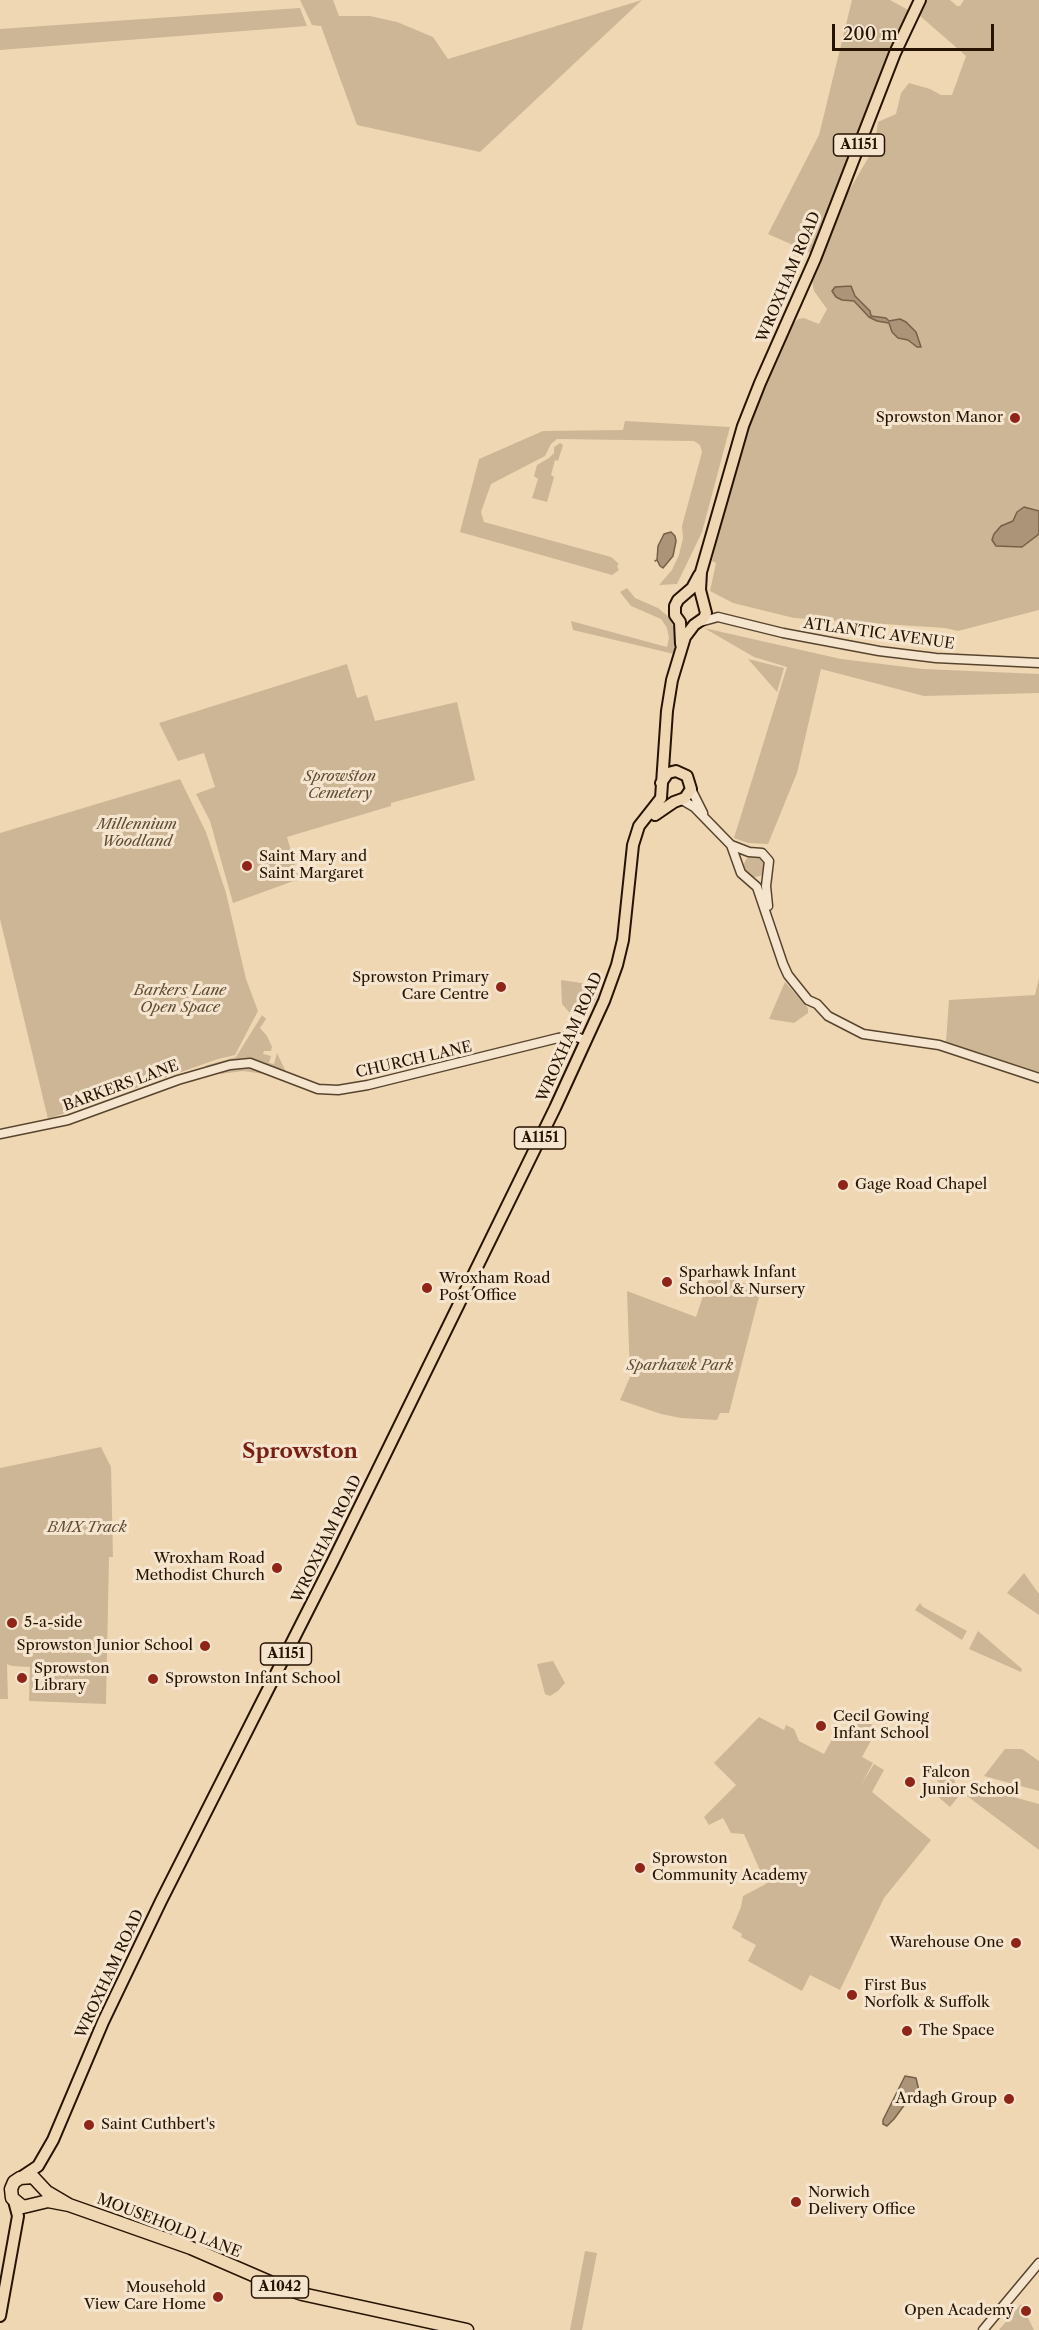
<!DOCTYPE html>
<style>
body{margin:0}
#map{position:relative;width:1039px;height:2330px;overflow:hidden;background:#efd7b3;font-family:"Libre Caslon Text",serif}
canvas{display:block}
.scale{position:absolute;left:832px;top:24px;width:162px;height:27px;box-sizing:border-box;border:3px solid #261302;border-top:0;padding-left:8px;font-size:18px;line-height:21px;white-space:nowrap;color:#261302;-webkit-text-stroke:4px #f5e5ce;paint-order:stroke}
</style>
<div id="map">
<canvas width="1039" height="2330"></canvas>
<div class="scale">200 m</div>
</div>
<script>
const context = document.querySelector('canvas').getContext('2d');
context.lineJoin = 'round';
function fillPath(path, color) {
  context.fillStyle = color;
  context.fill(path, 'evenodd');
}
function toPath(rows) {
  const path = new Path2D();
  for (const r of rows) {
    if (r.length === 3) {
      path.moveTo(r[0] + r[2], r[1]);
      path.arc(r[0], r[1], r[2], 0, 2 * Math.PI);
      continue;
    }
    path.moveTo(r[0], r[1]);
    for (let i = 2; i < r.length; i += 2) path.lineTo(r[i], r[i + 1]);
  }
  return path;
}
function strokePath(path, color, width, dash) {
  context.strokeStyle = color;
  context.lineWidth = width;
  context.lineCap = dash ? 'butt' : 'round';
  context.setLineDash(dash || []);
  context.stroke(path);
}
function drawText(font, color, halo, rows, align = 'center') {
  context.font = font + ' "Libre Caslon Text",serif';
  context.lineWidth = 6;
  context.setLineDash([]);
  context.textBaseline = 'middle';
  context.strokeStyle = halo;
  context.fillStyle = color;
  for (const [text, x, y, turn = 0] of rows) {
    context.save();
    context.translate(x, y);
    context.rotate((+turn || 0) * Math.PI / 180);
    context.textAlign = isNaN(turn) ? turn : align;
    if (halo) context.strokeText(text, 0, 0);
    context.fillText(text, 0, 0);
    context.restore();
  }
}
fillPath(toPath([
 [300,0,333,0,339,16,370,16,397,22,433,37,448,59,642,0,480,152,357,125,321,26,312,25],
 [852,0,890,0,910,11,884,66,811,253,768,234,819,135],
 [926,0,950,0,957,6,960,6,964,0,1039,0,1039,610,958,631,945,628,794,618,733,603,710,591,716,563,712,561,719,533,750,422,793,324,798,319,804,318,819,324,827,309,814,291,811,276,840,206,874,148,878,122,896,114,901,93,909,83,930,89,941,95,952,95,966,56,919,15],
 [300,8,307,26,0,50,0,29],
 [625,421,730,427,702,532,677,584,659,585,672,570,679,555,683,538,682,526,702,452,700,445,694,441,557,439,551,444,545,456,491,484,481,512,484,522,611,557,619,564,617,566,619,570,612,575,460,532,479,459,543,431,623,430],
 [560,443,563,445,558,461,555,460,551,475,554,477,547,502,532,498,538,479,534,476,537,465,549,458,554,453,554,447],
 [627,588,635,598,658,608,670,618,675,631,674,654,573,630,571,621,667,647,669,638,667,628,661,619,631,606,620,592],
 [704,628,841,659,923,669,1039,674,1039,693,924,696,821,669,797,773,768,844,748,843,734,838,787,667,754,657],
 [748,659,784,668,777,692],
 [347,664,357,698,367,695,375,721,457,702,475,780,391,803,391,806,287,837,299,879,233,903,210,821,196,794,215,787,204,753,178,761,159,723],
 [180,779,206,832,226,893,246,979,258,1011,235,1055,218,1059,48,1119,0,919,0,833],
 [755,866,11],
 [1039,978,1039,1073,946,1042,949,1000,1035,995],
 [561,980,588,984,598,994,588,1014,569,1012,562,1004],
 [785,982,808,1008,808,1013,794,1023,769,1019],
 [262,1015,266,1019,260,1028,267,1036,272,1047,271,1051,264,1051,263,1054,271,1056,269,1063,274,1064,277,1053,286,1072,283,1080,271,1075,243,1071,220,1074,228,1069,204,1066,236,1057],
 [711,1272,761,1289,729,1413,720,1413,717,1420,681,1418,661,1414,620,1400,630,1377,627,1291,696,1317],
 [101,1447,111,1467,113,1557,109,1557,106,1704,29,1701,30,1667,12,1666,7,1664,8,1699,0,1699,0,1468],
 [1024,1573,1039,1594,1039,1615,1007,1593],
 [920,1603,923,1607,967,1631,962,1640,915,1610],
 [978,1631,1022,1669,1021,1672,969,1649],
 [553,1661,565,1683,558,1691,550,1696,545,1694,537,1664],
 [759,1717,784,1730,786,1725,794,1729,799,1741,824,1754,836,1732,841,1731,849,1736,859,1717,878,1728,862,1757,873,1763,861,1785,874,1764,884,1770,872,1792,931,1840,884,1898,840,1990,810,1975,802,1991,748,1961,756,1945,741,1937,742,1934,732,1928,741,1907,743,1896,766,1884,744,1834,731,1833,723,1818,709,1825,704,1817,736,1785,714,1763],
 [1005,1749,1022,1749,1039,1761,1039,1791,984,1776],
 [944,1767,954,1777,958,1797,950,1807,935,1794,942,1786,934,1777],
 [977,1783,992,1791,1039,1804,1039,1850,967,1796],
 [585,2251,597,2253,582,2330,570,2330],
 [1021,2304,1034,2330,998,2330,999,2330]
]), '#cdb695');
const water = toPath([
 [851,286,855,296,870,311,871,316,886,318,889,321,900,319,906,322,916,332,921,347,917,347,908,340,898,338,892,332,889,323,877,321,869,317,854,301,842,300,836,297,832,291,835,287,851,286],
 [1024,507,1039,511,1039,534,1022,547,996,546,992,540,994,534,1001,526,1013,521,1017,512,1024,507],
 [671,532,675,536,676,541,673,556,663,568,660,566,657,560,658,546,664,534,671,532],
 [905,2076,916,2078,919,2091,908,2100,894,2119,887,2126,883,2124,883,2120,905,2076]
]);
fillPath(water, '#ab9477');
strokePath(water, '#766048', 1.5);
strokePath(toPath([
 [655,561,657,560]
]), '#766048', 1.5);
const minor = toPath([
 [700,622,718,617,783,633,879,651,936,658,1039,663],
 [691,789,703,813],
 [682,800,694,807,731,845,741,873,757,887,783,964,788,975,808,1000,817,1004,828,1016,863,1034,939,1045,1039,1078],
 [731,845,749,852,762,853,769,861,766,886,768,906],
 [0,1134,68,1120,178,1080,230,1065,250,1063,318,1089,338,1090,368,1085,558,1038,574,1036,585,1040],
 [983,2330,1039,2263]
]);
const major = toPath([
 [681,644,680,622,675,615,675,606,678,600,692,588,699,575],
 [655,815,674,802,685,798,691,789,687,776,676,771,668,773,661,783],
 [20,2178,38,2166,53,2140,103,2022,161,1901,333,1561,555,1108,604,1001,617,965,623,940,633,845,639,826,661,798,667,711,672,680,685,637,694,625,704,618,706,613,700,590,701,572,743,426,760,383,815,259,895,53,920,0],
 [0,2316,18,2216,14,2201]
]);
const highway = toPath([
 [69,2205,48,2201,23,2207,12,2198,11,2189,14,2182,20,2178,33,2177,47,2192,69,2205,191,2248,281,2287,302,2294,467,2330]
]);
strokePath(minor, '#58442e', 11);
strokePath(major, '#261302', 14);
strokePath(highway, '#261302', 15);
strokePath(minor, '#f5e5ce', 8);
strokePath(major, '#efd7b3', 10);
strokePath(highway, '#efd7b3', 12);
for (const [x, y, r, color] of [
 [1015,418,6,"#8f2418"],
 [247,866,6,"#8f2418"],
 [501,987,6,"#8f2418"],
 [843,1185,6,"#8f2418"],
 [667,1282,6,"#8f2418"],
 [427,1288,6,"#8f2418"],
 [277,1568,6,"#8f2418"],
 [12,1623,6,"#8f2418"],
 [205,1646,6,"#8f2418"],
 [22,1678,6,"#8f2418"],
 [153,1679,6,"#8f2418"],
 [821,1726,6,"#8f2418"],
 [910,1782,6,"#8f2418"],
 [640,1868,6,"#8f2418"],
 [1016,1943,6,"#8f2418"],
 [852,1995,6,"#8f2418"],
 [907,2031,6,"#8f2418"],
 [1009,2099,6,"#8f2418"],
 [89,2125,6,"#8f2418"],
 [796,2202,6,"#8f2418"],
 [218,2297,6,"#8f2418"],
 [1026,2311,6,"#8f2418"]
]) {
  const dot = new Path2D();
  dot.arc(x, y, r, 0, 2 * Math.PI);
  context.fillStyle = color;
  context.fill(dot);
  strokePath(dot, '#f5e5ce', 2);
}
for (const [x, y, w] of [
 [859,145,51],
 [540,1138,51],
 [286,1654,51],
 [280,2287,57]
]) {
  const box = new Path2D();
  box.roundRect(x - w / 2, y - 11, w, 22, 4.5);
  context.fillStyle = '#f5e5ce';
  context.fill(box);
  strokePath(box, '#261302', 1.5);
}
drawText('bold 14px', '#261302', null, [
 ["A1151",859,145],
 ["A1151",540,1138],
 ["A1151",286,1654],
 ["A1042",280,2287]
]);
drawText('15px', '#261302', '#f5e5ce', [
 ["WROXHAM ROAD",789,277,-67],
 ["ATLANTIC AVENUE",879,634,8],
 ["WROXHAM ROAD",570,1037,-66],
 ["CHURCH LANE",414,1060,-13],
 ["BARKERS LANE",121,1086,-20],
 ["WROXHAM ROAD",327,1539,-64],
 ["WROXHAM ROAD",110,1974,-65],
 ["MOUSEHOLD LANE",169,2226,21]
]);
drawText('15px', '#261302', '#f5e5ce', [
 ["Sprowston Manor",1003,418,"right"],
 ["Saint Mary and",259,857],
 ["Saint Margaret",259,874],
 ["Sprowston Primary",489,978,"right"],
 ["Care Centre",489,995,"right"],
 ["Gage Road Chapel",855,1185],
 ["Sparhawk Infant",679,1273],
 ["School & Nursery",679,1290],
 ["Wroxham Road",439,1279],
 ["Post Office",439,1296],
 ["Wroxham Road",265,1559,"right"],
 ["Methodist Church",265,1576,"right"],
 ["5-a-side",24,1623],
 ["Sprowston Junior School",193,1646,"right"],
 ["Sprowston",34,1669],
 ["Library",34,1686],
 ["Sprowston Infant School",165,1679],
 ["Cecil Gowing",833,1717],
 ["Infant School",833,1734],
 ["Falcon",922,1773],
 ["Junior School",922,1790],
 ["Sprowston",652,1859],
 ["Community Academy",652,1876],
 ["Warehouse One",1004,1943,"right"],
 ["First Bus",864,1986],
 ["Norfolk & Suffolk",864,2003],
 ["The Space",919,2031],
 ["Ardagh Group",997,2099,"right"],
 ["Saint Cuthbert's",101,2125],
 ["Norwich",808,2193],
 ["Delivery Office",808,2210],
 ["Mousehold",206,2288,"right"],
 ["View Care Home",206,2305,"right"],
 ["Open Academy",1014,2311,"right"]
], 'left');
drawText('italic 15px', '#604c35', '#f5e5ce', [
 ["Sprowston",340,777],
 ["Cemetery",340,794],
 ["Millennium",137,825],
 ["Woodland",137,842],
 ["Barkers Lane",180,991],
 ["Open Space",180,1008],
 ["Sparhawk Park",680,1366],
 ["BMX Track",87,1528]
]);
drawText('bold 21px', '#7a1f14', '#f5e5ce', [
 ["Sprowston",300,1452]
]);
</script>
